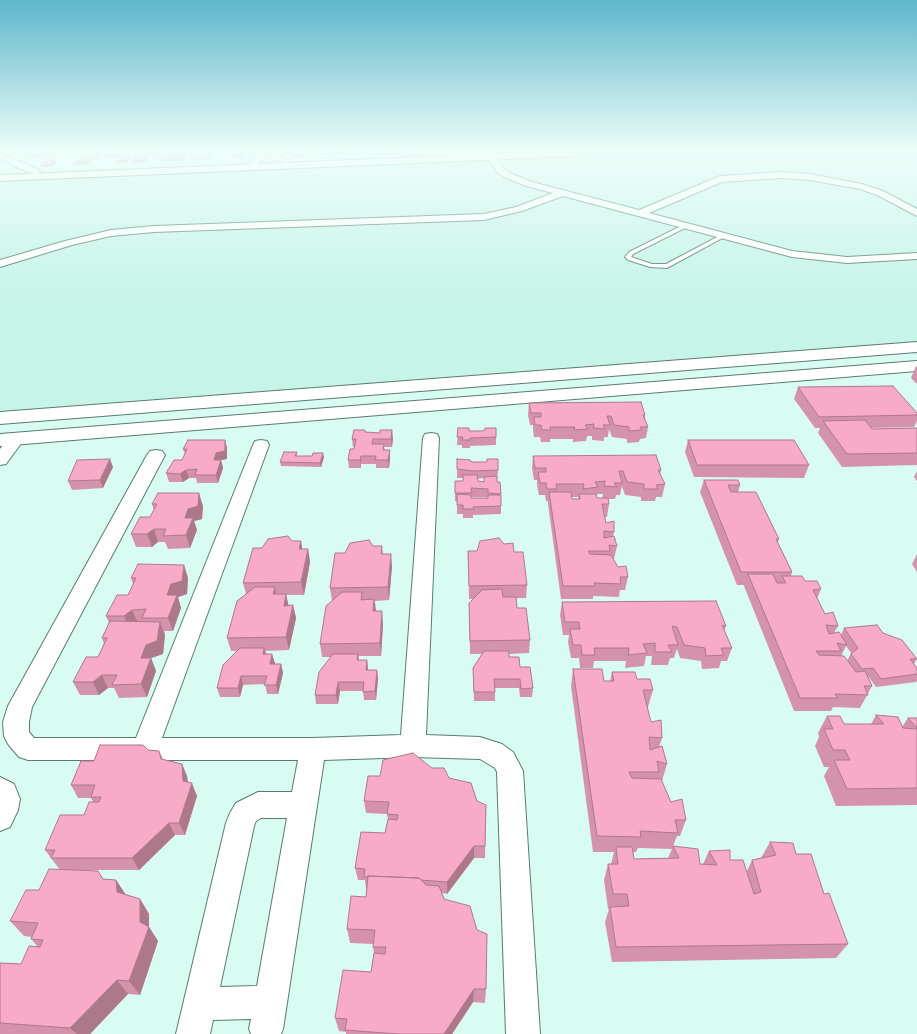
<!DOCTYPE html>
<style>
body{margin:0}
canvas{display:block;background:#d8fcf1}
</style>
<canvas width="917" height="1034"></canvas>
<script>
const context = document.querySelector('canvas').getContext('2d');
context.lineJoin = 'round';
function fillPath(path, color) {
  context.fillStyle = color;
  context.fill(path, 'evenodd');
}
function toPath(rows) {
  const path = new Path2D();
  for (const r of rows) {
    path.moveTo(r[0], r[1]);
    for (let i = 2; i < r.length; i += 2) path.lineTo(r[i], r[i + 1]);
  }
  return path;
}
function strokePath(path, color, width, dash) {
  context.strokeStyle = color;
  context.lineWidth = width;
  context.lineCap = dash ? 'butt' : 'round';
  context.setLineDash(dash || []);
  context.stroke(path);
}
fillPath(toPath([
 [582,151,917,151,917,342,0,412,0,176]
]), '#c6f4e6');
const lane = toPath([
 [685,224,688,226,687,227,633,254,631,257,652,264,666,264,721,235,726,236,667,268,650,267,628,260,625,257,629,252,685,224]
]);
const street = toPath([
 [262,151,271,151,257,165,251,165,250,163,251,161,262,151],
 [272,151,280,151,279,156,290,161,286,163,272,159,270,154,272,151],
 [0,153,39,170,40,172,36,175,16,167,0,158,0,153],
 [488,155,494,155,503,168,510,173,532,182,639,210,720,176,782,172,810,174,862,184,883,191,917,209,917,216,877,195,860,189,810,180,782,178,722,182,649,213,792,251,847,257,917,253,917,259,847,263,792,257,563,196,522,211,484,220,154,232,111,236,72,245,0,267,0,260,65,241,111,230,154,226,484,214,516,207,553,193,526,186,504,177,497,172,487,157,488,155],
 [17,433,23,434,25,438,6,464,0,465,0,449,11,434,17,433],
 [431,433,437,434,439,438,426,735,480,737,502,744,513,752,523,771,540,1034,506,1034,497,772,495,768,480,759,413,757,324,760,283,1029,281,1034,251,1034,249,1029,251,1019,213,1020,210,1034,176,1034,226,823,230,813,236,803,258,792,292,792,298,760,28,760,19,757,8,744,4,736,3,722,8,706,147,455,150,451,156,450,162,451,165,455,32,707,29,722,29,732,34,738,136,738,253,445,255,441,261,440,267,441,269,445,162,738,313,738,401,735,423,438,425,434,431,433],
 [261,818,287,818,257,986,220,987,254,826,256,821,261,818],
 [0,777,14,784,20,799,18,810,10,827,0,831,0,777]
]);
const secondary = toPath([
 [561,151,629,151,624,154,0,181,0,175,561,151],
 [917,342,917,352,0,424,0,412,917,342],
 [917,361,917,371,0,446,0,434,917,361]
]);
strokePath(lane, '#5a7b71', 2);
strokePath(street, '#5a7b71', 2);
strokePath(secondary, '#5a7b71', 2);
fillPath(lane, '#fff');
fillPath(street, '#fff');
fillPath(secondary, '#fff');
fillPath(toPath([
 [21,151,50,151,52,154,32,158,29,154,28,155,25,153,25,152,22,152],
 [162,151,158,155,149,155,148,152],
 [190,151,227,151,226,153,213,153,211,159,190,160,189,155,190,153],
 [229,151,244,151,244,153,242,159,233,159,233,156,235,152,229,152],
 [304,151,302,157,292,157,292,155],
 [325,151,333,151,333,155,325,155],
 [336,151,345,151,346,154,336,154],
 [354,151,362,151,362,153,354,154],
 [363,151,372,151,372,153,363,153],
 [380,151,390,151,390,152,380,152],
 [403,151,413,151,413,152,403,152],
 [103,153,97,159,91,159,91,160,86,165,76,165,75,162,86,158,86,156],
 [148,155,148,157,144,163,133,163,132,160],
 [161,156,187,156,183,161,162,161],
 [131,158,126,163,116,163,116,161],
 [56,163,51,167,41,167,40,165],
 [916,366,917,366,917,384,911,378],
 [798,387,917,413,917,421,914,427,871,428,872,429,917,428,917,465,842,467,818,433,820,428,815,428,794,399],
 [529,403,645,415,645,419,648,427,646,438,640,439,639,442,627,443,627,439,612,437,609,429,608,437,604,437,604,441,592,440,592,436,587,436,586,441,573,442,573,439,550,439,550,442,541,442,540,437,534,437,533,429,533,425,530,425,528,415],
 [458,428,469,431,496,437,496,445,470,446,470,448,462,448,462,445,457,445],
 [365,432,393,438,392,447,384,447,385,450,390,458,389,468,376,468,376,464,361,464,361,468,349,468,348,460,354,449,354,447,353,447,352,439],
 [225,440,227,448,227,459,221,460,223,468,218,483,197,483,196,478,189,478,183,482,169,482,166,473,182,460,185,454,183,449],
 [688,440,809,465,804,478,694,477,685,452],
 [297,452,297,456,324,457,321,467,281,466,280,462],
 [533,456,661,470,660,475,665,484,662,497,656,497,655,501,641,501,641,497,625,495,622,486,620,495,616,495,615,499,608,499,609,504,607,517,605,517,606,523,614,532,613,536,617,546,614,559,613,559,618,567,628,577,625,590,620,590,619,597,593,596,593,599,561,599,548,504,548,501,546,501,545,495,539,495,537,485,537,480,534,480,532,468],
 [597,494,603,494,602,498,597,498],
 [572,497,578,497,578,499,572,499],
 [472,462,498,470,497,482,500,482,501,506,501,514,473,515,473,518,463,518,463,514,457,514,457,501,455,501,455,481,463,481,463,478,457,478,457,469],
 [484,478,484,482,478,481,478,479],
 [471,497,488,497,488,498,471,498],
 [113,467,103,488,72,490,68,481],
 [917,471,917,481,914,477],
 [704,480,740,485,738,492,779,539,778,543,792,572,791,576,805,581,821,589,817,599,825,614,838,626,834,633,841,635,844,628,883,633,917,659,914,664,917,668,917,681,916,682,876,687,868,676,872,686,860,708,833,707,831,711,794,711,744,586,744,585,737,585,700,492],
 [846,646,851,653,847,661,841,656],
 [152,504,203,506,202,519,194,521,197,530,190,548,168,549,165,542,158,542,152,547,136,547,131,534,150,517,154,510],
 [292,541,301,541,302,549,308,549,310,562,304,595,286,595,288,605,293,605,296,618,289,650,265,651,266,654,275,663,274,664,281,664,283,673,278,694,267,694,265,684,243,685,240,697,220,697,217,688,237,651,231,651,227,638,246,594,243,583,262,548],
 [504,544,514,552,527,585,526,598,516,598,517,608,530,640,529,653,509,654,509,657,520,667,533,688,532,697,520,697,519,688,495,688,495,701,474,701,473,668,482,654,470,654,469,616,469,603,473,599,469,599,468,551,477,551],
 [373,546,382,546,383,554,392,566,389,600,375,601,376,611,383,624,381,656,359,656,359,660,367,660,368,670,377,670,378,679,376,700,364,700,363,691,340,691,338,704,316,704,315,695,331,657,322,657,320,644,332,601,330,588,345,553],
 [917,554,917,572,912,564],
 [184,565,188,578,187,594,178,597,181,608,173,631,164,631,165,635,163,654,151,658,156,671,147,697,119,698,114,688,108,688,99,695,80,695,73,682,98,657,104,644,102,638,109,623,106,616,128,595,133,584,131,578],
 [562,602,726,626,724,631,732,648,727,661,721,661,719,668,702,669,701,661,680,658,677,649,674,658,670,658,668,665,651,665,652,656,646,656,644,666,625,668,626,661,594,661,593,668,580,668,579,658,571,658,568,642,569,635,563,635,560,615],
 [573,669,604,681,610,681,612,672,637,679,653,690,648,707,647,707,651,722,662,738,659,747,667,764,662,781,661,780,671,802,686,820,680,836,677,836,673,846,700,864,703,864,709,851,730,860,747,871,752,860,761,858,770,842,796,854,824,894,848,944,836,958,612,962,605,922,609,909,608,909,604,880,608,864,611,864,614,852,593,852,571,686],
 [638,848,672,849,668,858,634,859,633,852,636,852],
 [876,715,902,727,908,718,917,718,917,805,836,806,824,776,829,767,824,767,815,746,819,737,818,733,827,716,844,724,871,724],
 [148,750,159,751,163,759,182,764,187,776,188,782,197,796,185,835,175,835,139,870,70,870,103,879,116,880,125,894,140,899,149,914,149,927,158,941,140,995,128,994,90,1034,0,1034,0,963,21,964,37,946,31,939,32,937,24,936,10,921,60,870,45,850,84,815,93,802,91,798,78,798,71,785,94,761],
 [432,768,449,778,477,801,486,805,485,858,474,858,447,894,442,893,486,989,485,1003,473,1002,452,1034,346,1034,346,1032,339,1031,335,1018,371,972,374,953,373,947,374,944,350,943,347,929,366,897,367,889,366,889,365,880,358,880,355,868,385,833,388,819,387,814,366,813,364,801,380,776]
]), '#d593ab');
fillPath(toPath([
 [34,151,47,151,29,153,29,154,28,155,27,152],
 [102,151,103,153,97,159,97,156],
 [119,151,120,151,121,153,118,157,106,158,105,156],
 [159,151,162,151,158,155,158,152],
 [186,151,187,156,183,161,182,155,172,152],
 [212,151,213,151,213,154,211,159,210,154],
 [244,151,244,153,242,159,241,156],
 [51,152,52,154,32,158,31,155],
 [130,155,131,158,126,163,126,161],
 [148,155,148,157,144,163,143,160],
 [91,158,91,160,86,165,85,162],
 [56,160,56,163,51,167,50,165],
 [392,430,393,438,392,447,391,439],
 [225,440,227,448,227,459,221,460,223,468,218,483,216,475,214,460,216,453],
 [390,450,390,458,389,468,388,460],
 [323,453,324,457,321,467,320,463],
 [361,456,361,468,360,460],
 [110,459,113,467,103,488,100,480],
 [186,470,189,478,183,482,180,474],
 [199,493,203,506,202,519,194,521,197,530,190,548,186,535,185,518,188,509],
 [154,529,158,542,152,547,147,534],
 [301,541,303,554,299,549],
 [308,549,310,562,304,595,301,582],
 [391,554,392,566,389,600,388,587],
 [184,565,188,578,187,594,178,597,181,608,173,631,168,618,167,595,171,584],
 [275,587,277,600,273,594],
 [286,594,289,607,284,606],
 [374,599,376,612,373,611],
 [293,605,296,618,289,650,286,637],
 [132,610,138,623,129,629,124,616],
 [382,611,383,624,381,656,380,643],
 [160,622,165,635,163,654,151,658,156,671,147,697,141,684,141,658,146,645],
 [264,648,267,656,263,654],
 [272,654,275,663,273,673,270,664],
 [367,660,368,669,367,679,366,670],
 [281,664,283,673,278,694,276,685],
 [377,670,378,679,376,700,375,691],
 [102,675,108,688,99,695,93,682],
 [241,676,243,685,240,697,238,688],
 [338,682,340,691,338,704,336,695],
 [182,764,187,776,189,792,192,783,197,796,185,835,179,823,183,781],
 [169,823,175,835,139,870,132,858],
 [474,846,474,858,447,894,447,882],
 [116,880,126,895,117,892],
 [140,899,149,914,149,927,158,941,140,995,129,981,140,922],
 [117,980,128,994,90,1034,77,1034,70,1028],
 [474,989,473,1002,452,1034,444,1034]
]), '#ae788b');
const building = toPath([
 [25,151,34,151,27,152,25,151],
 [41,151,50,151,51,152,31,155,29,153,41,151],
 [91,151,102,151,97,156,86,156,91,151],
 [109,151,119,151,117,154,105,156,109,151],
 [150,151,159,151,158,152,148,152,150,151],
 [165,151,185,151,182,155,161,156,165,151],
 [191,151,212,151,210,154,189,155,191,151],
 [235,151,243,151,241,156,233,156,235,151],
 [293,151,303,151,302,155,292,155,293,151],
 [325,151,333,151,333,152,325,153,325,151],
 [336,151,345,151,345,152,336,152,336,151],
 [121,155,130,155,126,161,116,161,121,155],
 [137,155,148,155,143,160,132,160,137,155],
 [81,158,91,158,85,162,75,162,81,158],
 [46,160,56,160,50,165,40,165,46,160],
 [893,386,917,413,917,415,819,417,798,387,893,386],
 [641,402,645,415,643,415,648,427,640,427,642,430,629,431,629,427,614,425,611,416,607,416,610,425,603,425,605,429,593,428,594,424,585,425,588,429,574,430,575,427,550,427,551,430,542,430,541,425,535,425,534,417,541,417,541,413,531,413,529,403,641,402],
 [865,420,872,429,917,428,917,453,847,454,823,421,865,420],
 [458,428,469,428,469,431,482,431,485,430,485,428,496,428,496,437,470,438,470,440,462,440,463,437,457,437,458,428],
 [354,430,365,430,365,432,380,433,380,430,392,430,391,439,373,439,372,444,384,444,383,450,390,450,388,460,375,460,376,456,361,456,360,460,348,460,350,449,354,449,356,439,352,439,354,430],
 [188,440,225,440,225,451,216,453,214,460,221,460,216,475,195,475,197,469,186,470,180,474,166,473,174,460,182,460,187,449,183,449,188,440],
 [688,440,794,440,809,465,697,465,688,440],
 [284,452,297,452,295,456,312,456,313,453,323,453,320,463,280,462,284,452],
 [656,455,661,470,658,470,665,484,656,485,658,489,644,489,644,484,627,482,623,471,619,471,622,483,614,483,617,487,604,486,605,481,595,482,598,487,583,489,584,484,556,484,557,489,547,489,546,483,540,483,538,472,546,472,546,468,535,468,533,456,656,455],
 [110,459,100,480,68,481,77,460,110,459],
 [457,459,470,460,472,462,487,462,487,459,498,459,498,470,474,471,457,469,457,459],
 [463,475,477,475,478,481,484,482,484,477,497,476,497,482,500,482,501,494,488,493,488,489,471,488,472,493,455,493,455,481,463,481,463,475],
 [704,480,738,480,740,485,728,485,731,492,756,492,779,539,776,539,792,572,741,572,704,480],
 [549,492,571,492,572,499,580,499,579,494,596,494,597,498,608,498,609,504,602,504,606,523,614,521,614,532,604,531,604,538,614,536,617,546,609,545,610,551,588,551,590,554,611,555,618,567,626,566,628,577,620,577,621,584,594,583,595,586,563,586,549,492],
 [158,493,199,493,198,506,188,509,185,518,193,518,186,535,163,536,166,529,154,529,147,534,131,534,140,517,150,517,157,504,152,504,158,493],
 [457,494,471,495,471,498,488,498,488,495,501,495,501,506,473,507,474,509,463,509,463,505,457,505,457,494],
 [288,536,292,541,301,541,299,549,308,549,301,582,243,583,253,548,262,548,268,539,288,536],
 [499,538,504,544,513,543,514,552,523,552,527,585,469,586,468,551,477,551,480,541,499,538],
 [369,540,373,546,382,546,381,554,391,554,388,587,330,588,335,553,345,553,350,543,369,540],
 [138,564,184,565,182,581,171,584,167,595,177,595,168,618,142,618,146,609,132,610,124,616,106,616,117,595,128,595,136,578,131,578,138,564],
 [748,574,773,574,777,583,786,583,782,576,802,576,805,581,817,581,821,589,813,590,825,614,833,612,838,626,826,625,829,634,839,632,847,645,837,643,841,651,816,651,819,655,844,656,856,672,865,671,872,686,864,686,868,695,835,694,838,698,800,698,748,574],
 [255,587,275,587,273,594,286,594,284,606,293,605,286,637,227,638,237,601,255,587],
 [502,589,503,597,516,597,517,608,526,608,530,640,470,641,469,603,482,590,502,589],
 [342,592,362,592,361,600,374,599,373,611,382,611,380,643,320,644,326,606,342,592],
 [716,601,726,626,722,625,732,648,721,648,724,655,706,656,705,648,684,645,677,627,672,626,678,645,668,645,672,652,655,652,655,643,643,644,647,653,628,655,629,648,594,648,595,655,582,655,581,645,573,645,570,629,580,629,579,622,565,622,562,602,716,601],
 [110,621,160,622,157,641,146,645,141,658,151,658,141,684,112,685,117,675,102,675,93,682,73,682,86,657,98,657,107,638,102,638,110,621],
 [877,625,883,633,902,640,917,659,910,659,917,668,917,674,881,679,873,668,862,669,851,654,858,648,844,628,877,625],
 [240,648,264,648,263,654,272,654,270,664,281,664,276,685,264,685,267,676,241,676,238,688,217,688,223,665,240,648],
 [484,651,509,651,509,657,519,657,520,667,530,667,533,688,521,689,520,679,494,679,495,692,474,692,473,668,484,651],
 [333,654,358,654,357,660,367,660,366,670,377,670,375,691,363,692,364,682,338,682,336,695,315,695,319,672,333,654],
 [573,669,602,669,604,681,614,681,612,672,635,672,637,679,650,679,653,690,643,690,651,722,661,720,662,738,649,737,650,750,662,746,667,764,657,761,659,772,629,772,632,778,661,779,671,802,682,799,686,820,675,820,678,833,640,831,641,837,597,836,573,669],
 [876,715,898,717,903,728,917,729,917,788,847,789,834,760,850,760,845,750,833,750,824,729,833,729,827,716,840,716,844,724,884,724,876,715],
 [908,718,917,718,917,728,908,718],
 [100,745,143,745,148,750,159,751,161,759,182,764,183,781,192,783,179,823,169,823,132,858,51,858,55,850,45,850,60,815,84,815,89,802,99,802,101,797,91,797,95,785,71,785,81,761,94,761,100,745],
 [413,753,432,768,444,768,449,778,471,783,477,801,486,805,485,846,474,846,447,882,421,880,419,878,368,876,368,877,364,877,365,869,355,868,361,832,385,833,388,819,397,820,398,815,387,814,389,802,364,801,368,776,380,776,383,760,413,753],
 [770,842,793,843,796,854,811,854,824,894,829,893,848,944,616,947,610,907,629,906,627,894,613,894,608,864,618,864,616,847,632,847,634,859,679,858,673,846,698,849,700,864,717,865,709,851,730,850,730,860,743,860,754,894,761,892,752,860,776,855,770,842],
 [49,869,98,871,103,879,116,880,117,892,140,899,140,922,149,927,129,981,117,980,70,1028,0,1023,0,963,21,964,29,946,40,947,43,940,31,939,38,923,10,921,26,890,39,890,49,869],
 [368,876,419,878,426,885,439,886,444,899,470,906,477,930,487,934,486,989,474,989,444,1034,398,1034,345,1030,347,1019,335,1018,343,970,371,972,374,953,385,954,386,947,373,947,375,930,347,929,351,896,366,897,368,876]
]);
fillPath(building, '#f8abc7');
strokePath(building, '#ae788b', 1);
const sky = context.createLinearGradient(0, 0, 0, 296);
sky.addColorStop(0, '#5eb6ca');
sky.addColorStop(0.51, '#edfef9');
sky.addColorStop(1, '#edfef900');
context.fillStyle = sky;
context.fillRect(0, 0, 917, 296);
</script>
